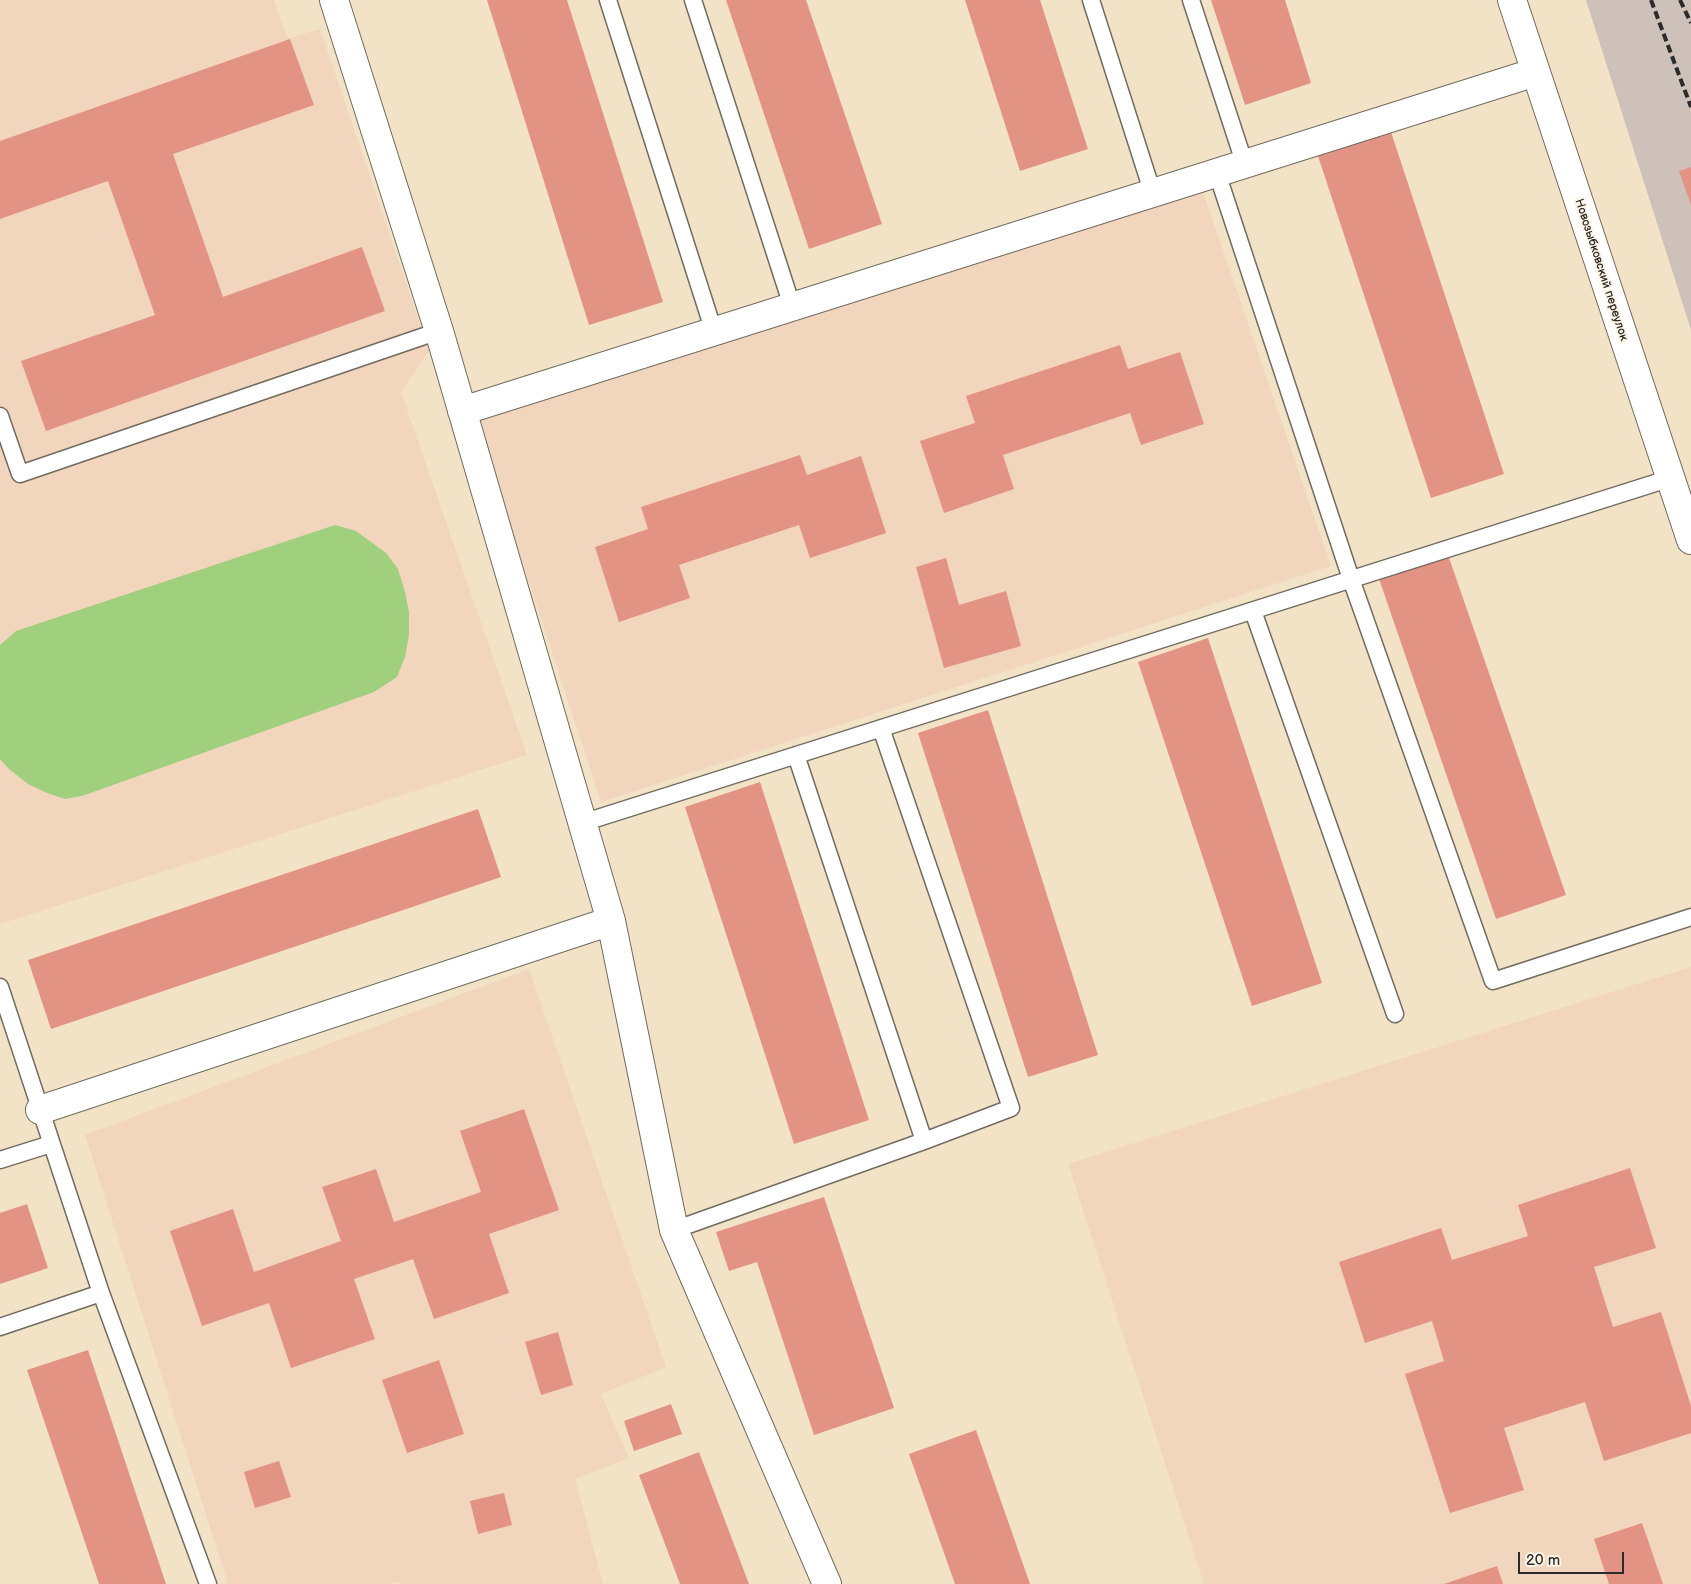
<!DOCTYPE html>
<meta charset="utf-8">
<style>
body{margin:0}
#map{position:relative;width:1691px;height:1584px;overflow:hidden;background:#f3e3c6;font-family:"Balsamiq Sans",sans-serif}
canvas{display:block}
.scale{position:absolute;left:1518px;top:1552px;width:106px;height:22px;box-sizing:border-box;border:2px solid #2b2b2b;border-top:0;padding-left:6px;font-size:15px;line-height:18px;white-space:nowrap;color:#2b2b2b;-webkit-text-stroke:4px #fcf5e5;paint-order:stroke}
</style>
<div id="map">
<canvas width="1691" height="1584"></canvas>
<div class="scale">20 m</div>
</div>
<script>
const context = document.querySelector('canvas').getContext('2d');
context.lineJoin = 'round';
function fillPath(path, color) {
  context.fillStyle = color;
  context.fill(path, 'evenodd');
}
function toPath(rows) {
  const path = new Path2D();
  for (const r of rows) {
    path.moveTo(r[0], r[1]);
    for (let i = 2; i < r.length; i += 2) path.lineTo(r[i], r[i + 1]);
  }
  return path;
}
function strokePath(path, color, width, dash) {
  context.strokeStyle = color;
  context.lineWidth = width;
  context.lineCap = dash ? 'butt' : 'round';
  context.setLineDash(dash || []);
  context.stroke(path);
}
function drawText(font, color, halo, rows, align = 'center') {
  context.font = font + ' "Balsamiq Sans",sans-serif';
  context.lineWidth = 4;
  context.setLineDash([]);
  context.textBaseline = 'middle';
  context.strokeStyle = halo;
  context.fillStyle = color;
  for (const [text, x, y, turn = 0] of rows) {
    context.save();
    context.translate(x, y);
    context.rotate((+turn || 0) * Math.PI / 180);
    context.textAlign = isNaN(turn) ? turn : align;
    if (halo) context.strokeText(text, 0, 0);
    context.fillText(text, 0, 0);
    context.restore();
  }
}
fillPath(toPath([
 [0,0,274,0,288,38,320,29,429,351,401,392,527,755,0,924],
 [1203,192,1331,566,601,802,476,420],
 [1691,967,1691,1584,1204,1584,1068,1164],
 [529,969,666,1367,601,1394,629,1458,575,1479,603,1584,402,1584,398,1582,388,1584,228,1584,85,1135]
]), '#f1d5bd');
fillPath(toPath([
 [1586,0,1691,0,1691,330]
]), '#cec1ba');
fillPath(toPath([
 [335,525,356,531,386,553,398,569,405,592,409,612,409,635,405,657,397,677,374,692,82,796,65,799,47,793,28,784,9,769,0,759,0,645,16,631]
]), '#a0cf7d');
fillPath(toPath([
 [487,0,567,0,663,302,589,325],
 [726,0,806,0,882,224,809,249],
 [965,0,1040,0,1088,149,1020,171],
 [1211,0,1285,0,1311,83,1245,105],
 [290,39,314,105,173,154,223,297,362,247,385,311,46,431,21,361,155,315,108,181,0,219,0,141],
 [1389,126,1504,474,1431,498,1316,150],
 [1691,167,1691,205,1679,171],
 [1120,345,1128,369,1180,352,1204,424,1141,445,1130,413,1003,455,1014,489,944,513,920,441,975,423,966,396],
 [800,455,807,475,861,456,886,533,810,558,799,525,679,565,690,598,619,622,595,547,648,529,641,507],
 [1447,552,1566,895,1496,919,1378,576],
 [946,558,959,605,1006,591,1021,646,944,668,916,567],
 [1208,638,1322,983,1252,1006,1138,662],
 [988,710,1098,1055,1028,1077,918,733],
 [760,782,869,1120,794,1144,685,807],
 [478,809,501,877,51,1029,28,960],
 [524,1109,559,1210,489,1234,509,1293,434,1319,413,1259,354,1279,375,1339,291,1368,269,1303,202,1326,170,1231,233,1209,254,1272,341,1241,322,1187,376,1169,394,1222,481,1192,460,1131],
 [1630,1168,1656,1248,1594,1267,1613,1327,1661,1312,1691,1406,1691,1433,1604,1461,1585,1402,1504,1428,1524,1490,1450,1513,1405,1374,1444,1361,1432,1321,1365,1343,1339,1262,1441,1228,1452,1260,1528,1236,1518,1205],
 [824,1197,894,1408,814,1435,757,1262,729,1271,716,1232],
 [27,1204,48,1268,0,1284,0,1213],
 [558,1332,573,1385,541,1395,525,1342],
 [88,1350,166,1584,99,1584,27,1370],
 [439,1360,464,1434,407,1453,382,1380],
 [671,1404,682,1434,634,1451,624,1421],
 [976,1430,1030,1584,955,1584,909,1454],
 [699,1452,749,1584,680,1584,639,1475],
 [279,1461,291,1497,255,1508,244,1472],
 [504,1493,512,1525,478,1534,470,1501],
 [1642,1523,1663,1584,1609,1584,1594,1539],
 [1497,1566,1503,1584,1444,1584]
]), '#e39384');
const service = toPath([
 [608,0,714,332],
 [693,0,792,306],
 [1091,0,1153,194],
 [1191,0,1245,165],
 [1217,173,1351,579,1493,981,1691,917],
 [0,416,20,474,439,331],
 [1253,611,1395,1014],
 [796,755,924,1141],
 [582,823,1671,478],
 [0,987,101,1293,208,1584],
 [0,1160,51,1144],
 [674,1230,924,1141,1011,1108,881,728],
 [0,1327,101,1293]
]);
const minor = toPath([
 [334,0,439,331,611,921,674,1230,827,1584],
 [1512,0,1691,540],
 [462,411,1536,72],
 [40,1110,611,921]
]);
strokePath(service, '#716b61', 19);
strokePath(minor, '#716b61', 30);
strokePath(service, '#fff', 16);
strokePath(minor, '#fff', 28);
strokePath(toPath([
 [1651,0,1691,107],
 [1680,0,1691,23]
]), '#2b2b2b', 4, [8, 4]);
drawText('12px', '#2b2b2b', '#fcf5e5', [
 ["Новозыбковский переулок",1601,270,72]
]);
</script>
